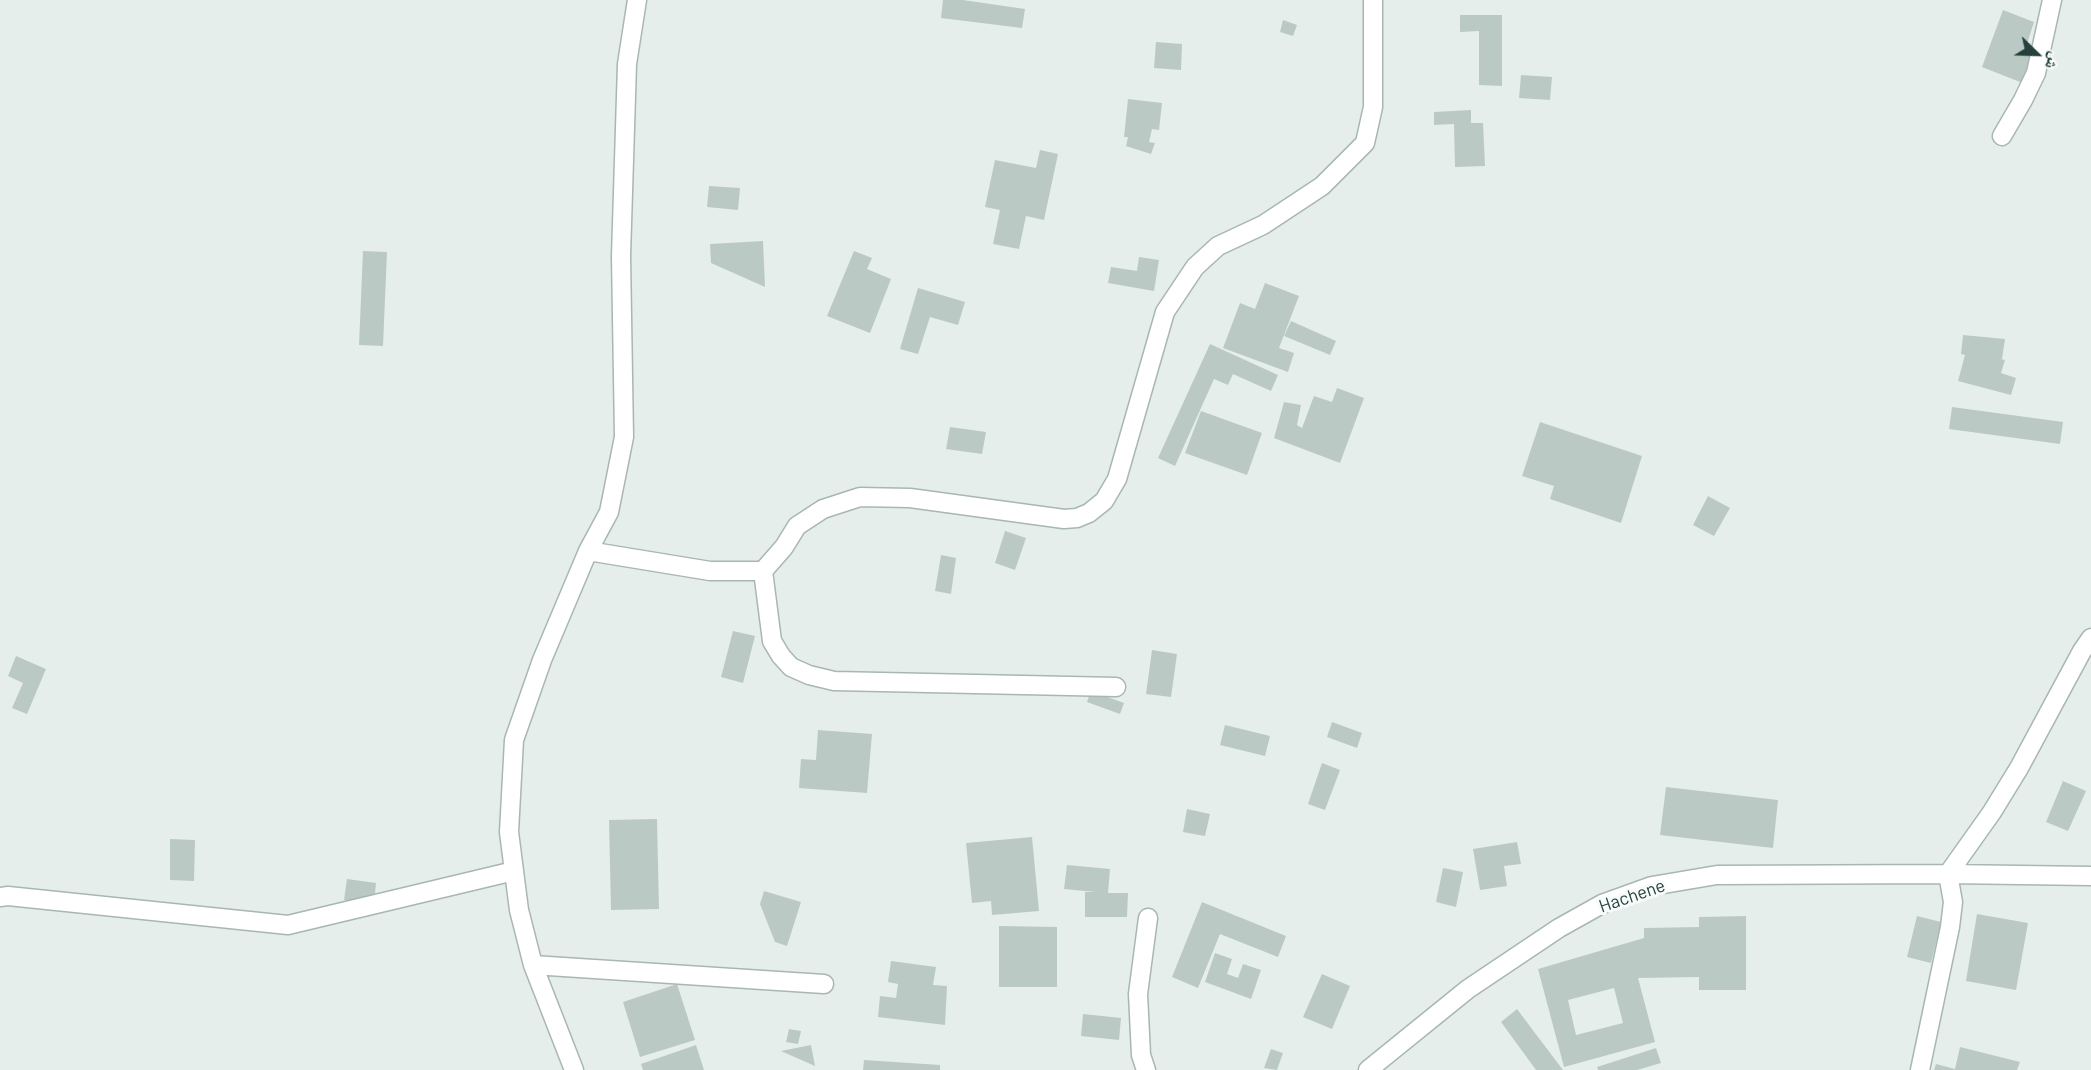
<!DOCTYPE html>
<meta charset="utf-8">
<style>
body{margin:0}
#map{position:relative;width:2091px;height:1070px;overflow:hidden;background:#e6eeec;font-family:Barlow,"Noto Naskh Arabic",sans-serif}
canvas{display:block}
.north{position:absolute;left:2007px;top:24px;width:60px;height:60px;-webkit-text-stroke:4px #f7fbf9;paint-order:stroke;rotate:113deg;font-size:16px;font-weight:700;line-height:24px;text-align:center;color:#25403d}
.north::after{content:'';display:block;margin:auto;width:21px;height:27px;background:#25403d;clip-path:polygon(50% 0,100% 100%,50% 72%,0 100%)}
</style>
<div id="map">
<canvas width="2091" height="1070"></canvas>
<div class="north">ش</div>
</div>
<script>
const context = document.querySelector('canvas').getContext('2d');
context.lineJoin = 'round';
function fillPath(path, color) {
  context.fillStyle = color;
  context.fill(path, 'evenodd');
}
function toPath(rows) {
  const path = new Path2D();
  for (const r of rows) {
    path.moveTo(r[0], r[1]);
    for (let i = 2; i < r.length; i += 2) path.lineTo(r[i], r[i + 1]);
  }
  return path;
}
function strokePath(path, color, width, dash) {
  context.strokeStyle = color;
  context.lineWidth = width;
  context.lineCap = dash ? 'butt' : 'round';
  context.setLineDash(dash || []);
  context.stroke(path);
}
function drawText(font, color, halo, rows, align = 'center') {
  context.font = font + ' Barlow,sans-serif';
  context.lineWidth = 6;
  context.setLineDash([]);
  context.textBaseline = 'middle';
  context.strokeStyle = halo;
  context.fillStyle = color;
  for (const [text, x, y, turn = 0] of rows) {
    context.save();
    context.translate(x, y);
    context.rotate((+turn || 0) * Math.PI / 180);
    context.textAlign = isNaN(turn) ? turn : align;
    if (halo) context.strokeText(text, 0, 0);
    context.fillText(text, 0, 0);
    context.restore();
  }
}
fillPath(toPath([
 [943,0,963,0,1025,9,1022,28,941,18],
 [2003,10,2034,22,2027,44,2038,48,2025,84,1982,67],
 [1460,15,1502,15,1502,86,1479,85,1479,31,1460,32],
 [1283,20,1297,25,1293,36,1280,32],
 [1156,42,1182,44,1181,70,1154,68],
 [1521,75,1552,77,1550,100,1519,98],
 [1128,99,1162,103,1159,130,1152,129,1149,142,1155,143,1151,154,1126,146,1128,137,1124,137],
 [1471,110,1471,123,1483,123,1485,166,1455,167,1454,124,1434,125,1434,112],
 [1040,150,1058,154,1044,220,1026,216,1019,249,993,244,1000,210,985,207,995,160,1036,168],
 [709,186,740,188,738,210,707,207],
 [763,241,765,287,711,263,710,244],
 [363,251,387,252,383,346,359,345],
 [854,251,872,258,867,269,891,279,870,333,827,316],
 [1139,257,1159,260,1154,291,1108,283,1111,267,1137,271],
 [1265,283,1299,296,1279,348,1294,353,1288,372,1223,348,1240,303,1255,309],
 [918,288,965,302,958,325,930,317,918,354,900,349],
 [1291,321,1336,341,1330,355,1284,336],
 [1963,335,2005,339,2002,359,1997,358,2005,360,2001,373,2016,378,2011,395,1958,381,1965,355,1961,354],
 [1210,344,1278,375,1271,391,1233,374,1228,385,1214,379,1175,466,1158,458],
 [1337,388,1364,398,1340,463,1274,438,1284,402,1301,405,1297,425,1302,428,1314,396,1332,402],
 [1952,407,2063,422,2060,444,1949,429],
 [1201,411,1262,433,1247,475,1185,453],
 [1540,422,1642,456,1621,523,1550,499,1554,486,1522,476],
 [950,427,986,432,982,454,946,449],
 [1708,496,1730,508,1714,536,1693,525],
 [1005,531,1026,538,1015,570,995,563],
 [941,555,956,558,951,594,935,591],
 [733,631,755,636,743,683,721,677],
 [1152,650,1177,654,1171,697,1146,694],
 [16,656,46,669,27,714,12,708,23,683,8,676],
 [1091,691,1124,703,1120,714,1087,702],
 [1332,722,1362,733,1357,748,1327,737],
 [1225,725,1270,736,1265,756,1220,745],
 [818,730,872,734,867,793,799,788,801,759,816,760],
 [1322,763,1340,770,1325,810,1308,804],
 [2063,781,2086,791,2068,831,2046,822],
 [1666,787,1778,800,1773,848,1660,835],
 [1187,809,1210,814,1205,836,1183,832],
 [657,819,659,909,611,910,609,820],
 [1032,837,1039,911,992,915,991,901,972,903,966,843],
 [170,839,195,840,194,881,170,880],
 [1517,842,1521,864,1504,866,1507,886,1480,890,1473,849],
 [1067,865,1110,869,1108,893,1128,893,1127,917,1085,917,1085,892,1096,892,1064,889],
 [1443,868,1463,872,1456,907,1436,902],
 [347,879,376,883,374,904,344,900],
 [764,891,801,902,787,946,775,942,760,904],
 [1202,902,1286,936,1278,957,1220,934,1198,988,1172,977],
 [1977,914,2028,923,2016,990,1966,981],
 [1746,916,1746,990,1699,990,1699,977,1638,978,1655,1042,1564,1067,1538,969,1644,938,1644,928,1699,927,1699,917],
 [1614,988,1623,1023,1576,1035,1568,1000],
 [1917,916,1941,922,1931,963,1907,957],
 [999,926,1057,927,1057,987,999,987],
 [1215,953,1232,959,1227,974,1238,978,1243,964,1261,970,1251,999,1205,982],
 [891,961,936,967,933,985,947,986,945,1025,878,1017,880,996,896,998,898,984,888,982],
 [1322,974,1350,986,1332,1029,1303,1017],
 [677,984,695,1040,640,1057,623,1002],
 [1517,1009,1538,1037,1563,1070,1536,1070,1501,1022],
 [1083,1014,1121,1018,1119,1040,1081,1036],
 [789,1029,801,1031,798,1044,786,1042],
 [696,1045,704,1070,643,1070,641,1064],
 [811,1045,815,1066,781,1051],
 [1960,1047,2020,1062,2017,1070,1934,1070,1936,1064,1955,1069],
 [1656,1048,1661,1063,1637,1070,1598,1070,1597,1067],
 [1271,1049,1283,1053,1277,1070,1264,1068],
 [864,1060,940,1065,940,1070,863,1070]
]), '#bbc9c5');
const minor = toPath([
 [2002,136,2023,100,2036,73,2052,0],
 [588,551,710,571,763,571,784,547,797,526,823,509,860,497,910,498,1064,519,1077,518,1089,513,1104,501,1117,479,1165,312,1195,267,1218,246,1263,225,1322,186,1365,143,1373,107,1373,0],
 [763,571,772,641,781,656,791,667,809,675,834,681,1116,687],
 [1948,874,1992,812,2019,768,2082,651,2091,638],
 [0,897,8,896,288,925,514,871],
 [533,965,824,984],
 [574,1070,533,965,519,910,509,832,514,740,542,660,588,551,609,512,624,437,621,256,627,64,637,0],
 [1146,1070,1141,1055,1138,994,1148,918],
 [1368,1070,1468,989,1559,928,1602,904,1652,886,1717,875,1948,874,2091,876],
 [1920,1070,1950,927,1953,902,1948,874]
]);
strokePath(minor, '#a8b6b4', 21);
strokePath(minor, '#fff', 18);
drawText('18px', '#25403d', '#f7fbf9', [
 ["Hachene",1632,896,-19]
]);
</script>
